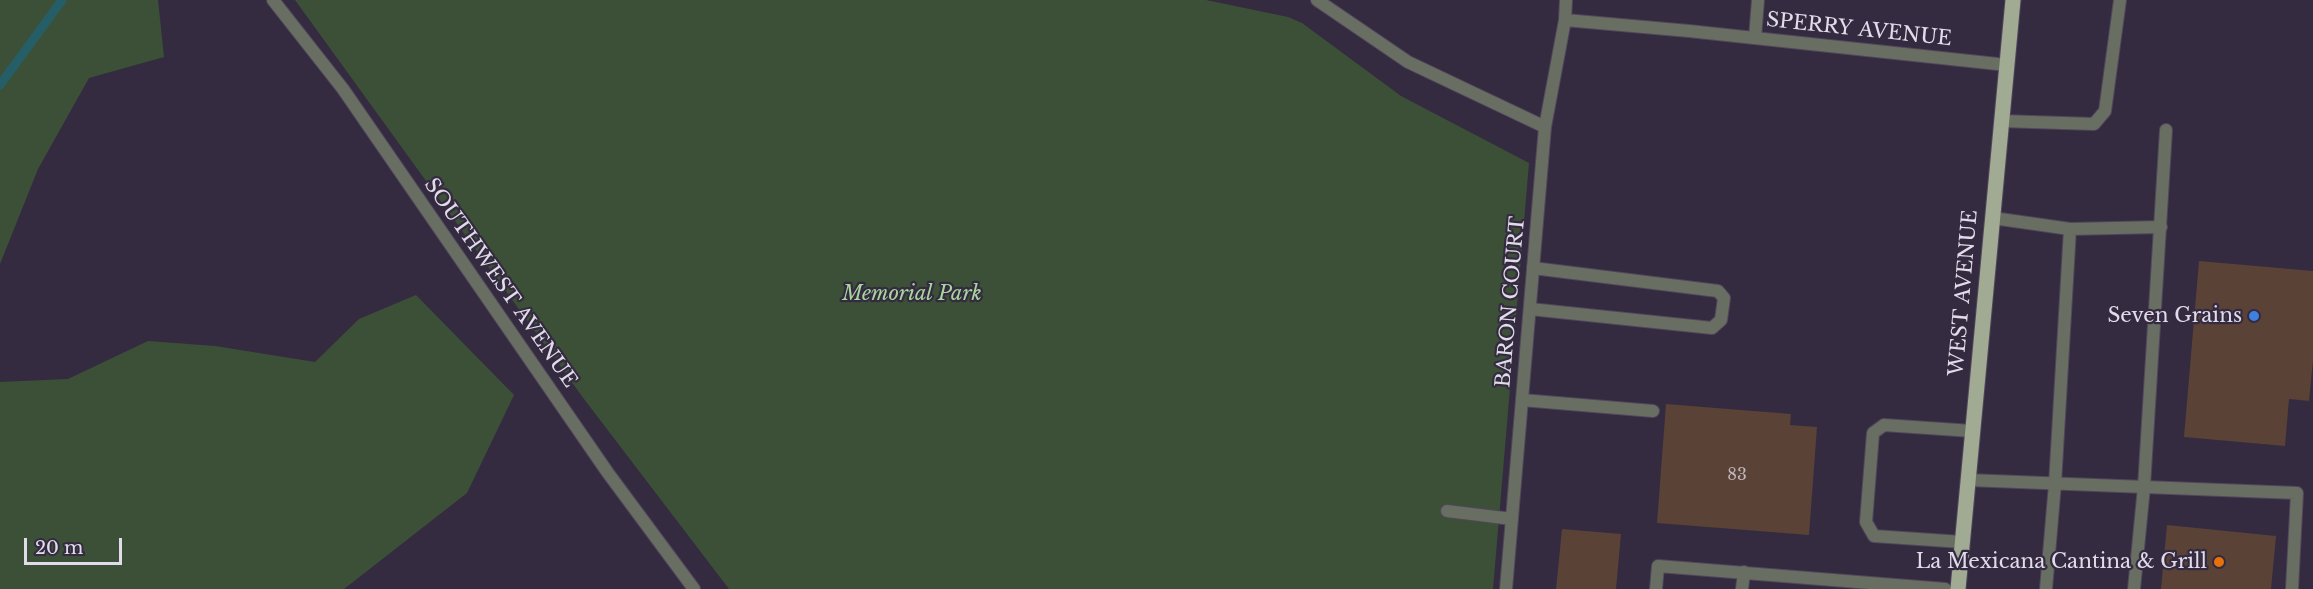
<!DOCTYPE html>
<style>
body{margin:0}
#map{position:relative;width:2313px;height:589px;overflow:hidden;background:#342b41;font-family:"Libre Baskerville",serif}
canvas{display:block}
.scale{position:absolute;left:24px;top:538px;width:98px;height:27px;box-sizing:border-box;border:3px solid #e2dcea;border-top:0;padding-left:8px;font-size:18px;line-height:21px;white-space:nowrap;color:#e2dcea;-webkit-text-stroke:4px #342b41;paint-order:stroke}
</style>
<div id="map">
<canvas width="2313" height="589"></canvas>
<div class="scale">20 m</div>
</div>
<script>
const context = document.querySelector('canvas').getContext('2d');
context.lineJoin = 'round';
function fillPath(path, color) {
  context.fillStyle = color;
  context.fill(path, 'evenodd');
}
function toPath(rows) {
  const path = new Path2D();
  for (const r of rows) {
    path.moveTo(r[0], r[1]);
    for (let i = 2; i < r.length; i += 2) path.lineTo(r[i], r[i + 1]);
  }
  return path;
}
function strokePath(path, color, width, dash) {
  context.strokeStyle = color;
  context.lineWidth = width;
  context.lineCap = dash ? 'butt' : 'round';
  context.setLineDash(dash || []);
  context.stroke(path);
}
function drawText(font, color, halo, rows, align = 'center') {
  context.font = font + ' "Libre Baskerville",serif';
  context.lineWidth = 4.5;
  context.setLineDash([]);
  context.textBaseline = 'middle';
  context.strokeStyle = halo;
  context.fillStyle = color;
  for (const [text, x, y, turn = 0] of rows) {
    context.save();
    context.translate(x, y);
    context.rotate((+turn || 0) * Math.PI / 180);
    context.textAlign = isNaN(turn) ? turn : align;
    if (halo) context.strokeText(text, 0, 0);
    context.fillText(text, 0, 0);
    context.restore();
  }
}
fillPath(toPath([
 [0,0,158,0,164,57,89,78,38,169,0,264],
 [295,0,1206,0,1288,17,1302,23,1401,96,1529,163,1493,589,729,589,584,399],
 [416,295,514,395,467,493,344,589,0,589,0,382,68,379,148,341,215,346,315,362,359,319]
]), '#3c5037');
strokePath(toPath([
 [0,85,62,0]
]), '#255e66', 9);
fillPath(toPath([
 [2199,261,2313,271,2313,360,2309,401,2289,399,2285,446,2184,437],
 [1666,404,1791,414,1790,425,1817,427,1809,535,1657,523],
 [2167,525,2276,536,2271,589,2161,589],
 [1562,529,1621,534,1616,589,1556,589]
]), '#5a4236');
const service = toPath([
 [1317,0,1408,62,1545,127],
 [1755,38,1758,0],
 [2002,121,2094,124,2105,111,2120,0],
 [1993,218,2070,229,2161,227],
 [1530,309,1712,328,1721,320,1724,298,1718,291,1533,268],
 [1522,400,1653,411],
 [1968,480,2297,493,2292,589],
 [1447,511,1512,519],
 [1962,542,1874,536,1866,522,1873,433,1884,425,1972,431],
 [1656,589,1658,566,1945,589],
 [1742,589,1744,572],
 [2046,589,2055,484,2070,229],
 [2134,589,2144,487,2166,130]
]);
const minor = toPath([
 [1565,20,1689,31,2007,65],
 [1506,589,1545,127,1565,20,1566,0]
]);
const tertiary = toPath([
 [273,0,343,89,608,473,694,589]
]);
const primary = toPath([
 [1958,589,2013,0]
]);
strokePath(service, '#50475c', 14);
strokePath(minor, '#50475c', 14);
strokePath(tertiary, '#50475c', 14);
strokePath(primary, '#50475c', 17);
strokePath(service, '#696e62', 12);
strokePath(minor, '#696e62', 12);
strokePath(tertiary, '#696e62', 12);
strokePath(primary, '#a1aa93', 15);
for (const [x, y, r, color] of [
 [2254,316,6,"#3f7fe0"],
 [2219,562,6,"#e8710a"]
]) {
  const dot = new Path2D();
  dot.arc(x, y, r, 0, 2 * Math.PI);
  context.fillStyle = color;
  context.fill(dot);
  strokePath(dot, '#342b41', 2);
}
drawText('16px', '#c0b6bd', null, [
 ["83",1737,475]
]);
drawText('20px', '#e2dcea', '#342b41', [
 ["SPERRY AVENUE",1859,30,6],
 ["SOUTHWEST AVENUE",500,283,55],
 ["WEST AVENUE",1964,293,-85],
 ["BARON COURT",1511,302,-85]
]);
drawText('italic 20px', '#a9d59c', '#342b41', [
 ["Memorial Park",912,294]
]);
drawText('20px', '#e2dcea', '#342b41', [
 ["Seven Grains",2242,316],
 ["La Mexicana Cantina & Grill",2207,562]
], 'right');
</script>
